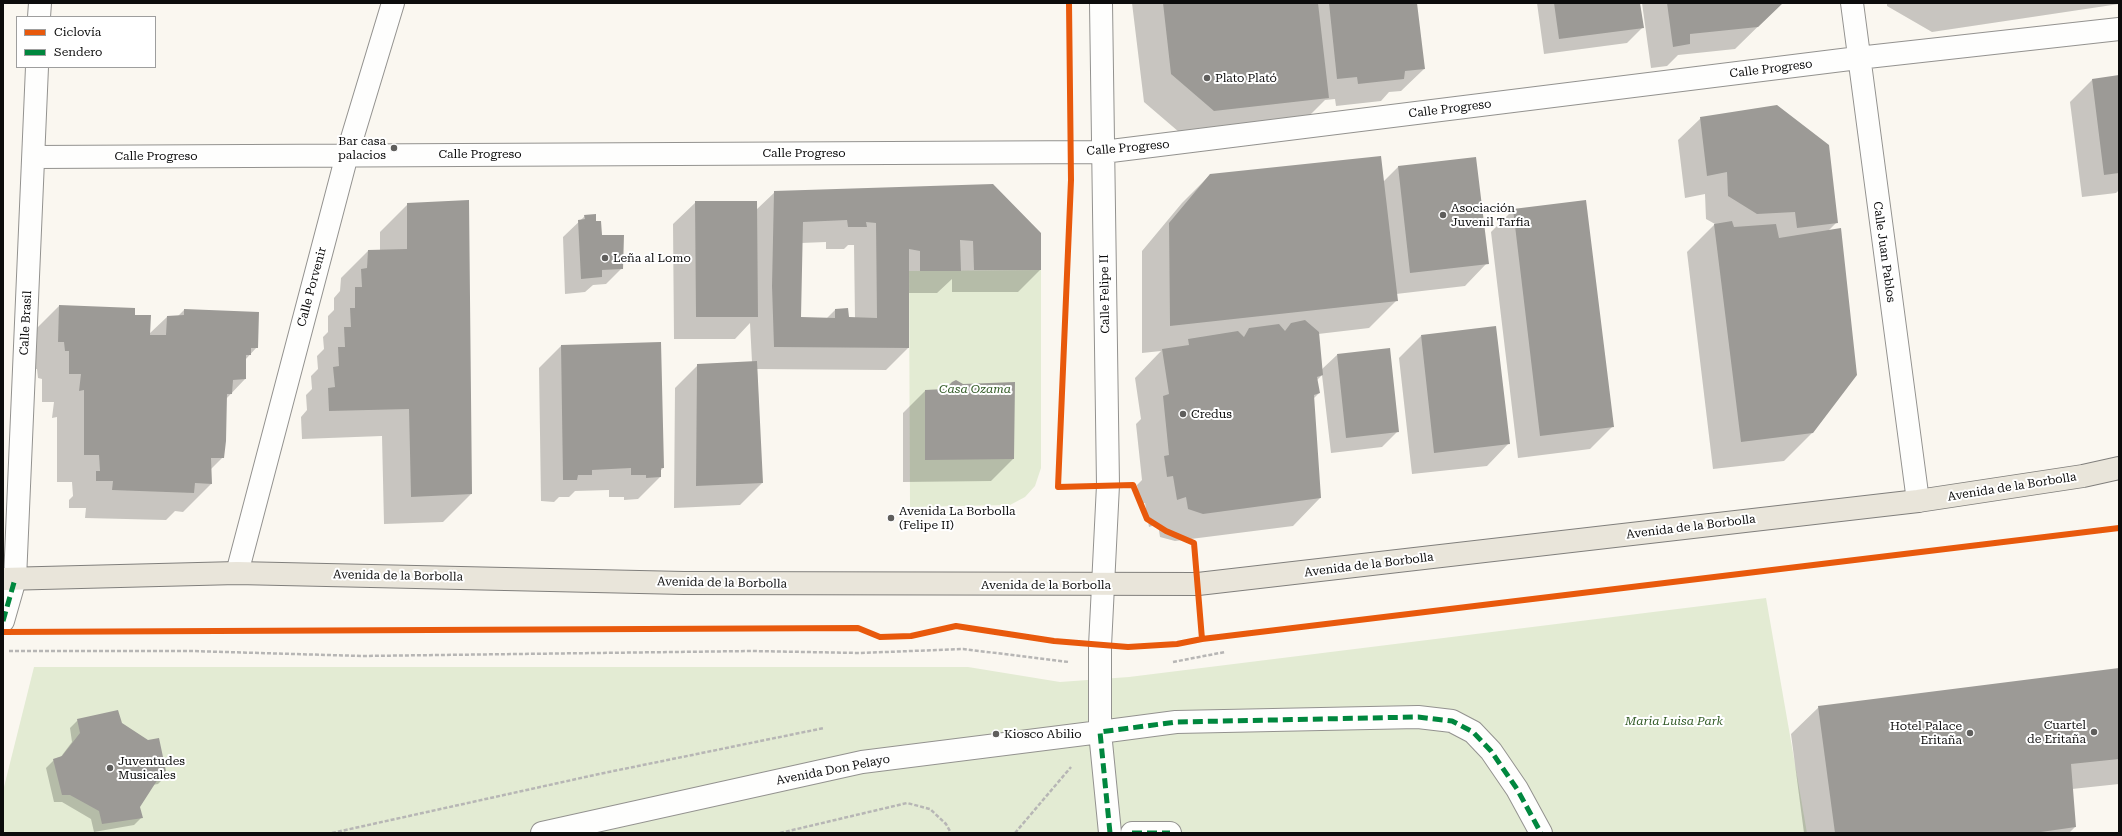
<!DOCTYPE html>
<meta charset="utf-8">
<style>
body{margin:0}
#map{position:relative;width:2122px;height:836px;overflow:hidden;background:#faf7f0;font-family:"Roboto Serif",serif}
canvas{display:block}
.frame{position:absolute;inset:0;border:4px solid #0c0c0c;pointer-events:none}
.legend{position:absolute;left:16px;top:16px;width:140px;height:52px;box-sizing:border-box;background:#fff;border:1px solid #9e9e9e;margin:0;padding:5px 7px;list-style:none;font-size:12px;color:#0c0c0c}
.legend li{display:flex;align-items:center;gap:8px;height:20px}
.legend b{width:20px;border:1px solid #9e9e9e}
</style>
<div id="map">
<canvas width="2122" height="836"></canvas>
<div class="frame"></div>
<ul class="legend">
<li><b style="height:5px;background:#e8590c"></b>Ciclovía</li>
<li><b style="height:5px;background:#00873e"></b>Sendero</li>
</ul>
</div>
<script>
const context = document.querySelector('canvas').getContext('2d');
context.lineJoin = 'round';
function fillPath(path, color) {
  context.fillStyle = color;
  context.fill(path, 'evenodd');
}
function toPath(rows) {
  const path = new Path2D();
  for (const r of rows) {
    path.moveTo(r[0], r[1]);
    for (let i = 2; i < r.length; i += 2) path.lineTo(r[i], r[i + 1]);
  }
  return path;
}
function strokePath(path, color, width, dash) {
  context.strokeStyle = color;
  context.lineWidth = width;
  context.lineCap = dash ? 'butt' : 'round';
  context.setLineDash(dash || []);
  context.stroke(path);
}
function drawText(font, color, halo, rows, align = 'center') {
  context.font = font + ' "Roboto Serif",serif';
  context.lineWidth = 4;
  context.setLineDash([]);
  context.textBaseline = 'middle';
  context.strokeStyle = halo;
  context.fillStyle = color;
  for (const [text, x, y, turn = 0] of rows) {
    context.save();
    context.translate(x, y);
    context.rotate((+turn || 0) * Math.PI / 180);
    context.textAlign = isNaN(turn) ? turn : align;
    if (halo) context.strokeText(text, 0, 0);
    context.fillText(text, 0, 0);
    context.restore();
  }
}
fillPath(toPath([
 [1041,270,1041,468,1035,486,1025,497,1010,505,910,507,909,271],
 [1766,598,1807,833,3,833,3,791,34,667,968,667,1060,682,1129,677]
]), '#e3ebd3');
fillPath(toPath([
 [1132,3,1416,3,1424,69,1401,91,1389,92,1381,101,1336,106,1335,99,1325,100,1300,125,1186,138,1144,102],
 [1537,3,1639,3,1643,27,1627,43,1544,54],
 [1642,3,1782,3,1735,49,1678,55,1667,66,1651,68],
 [1887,3,2119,3,2119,4,1932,32,1887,6],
 [2119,76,2119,190,2116,193,2082,197,2070,102,2092,80],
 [1701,118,1837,222,1828,231,1812,433,1784,461,1713,469,1687,252,1715,224,1706,219,1705,194,1685,198,1678,140],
 [1475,158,1487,263,1465,286,1396,294,1397,300,1369,328,1318,334,1321,370,1337,355,1398,431,1382,447,1331,453,1322,375,1317,380,1319,393,1313,399,1320,498,1293,526,1175,541,1160,537,1158,524,1149,527,1145,503,1140,504,1137,485,1142,480,1136,424,1141,419,1135,378,1161,351,1142,353,1142,251,1182,203,1210,175,1383,182,1398,167],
 [775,192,1040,234,1040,270,1018,292,952,292,952,279,937,293,908,293,908,348,886,370,757,369,762,483,740,505,674,508,675,388,698,365,752,362,750,323,735,339,674,339,673,224,696,202,756,210],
 [826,242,826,249,844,249,848,245,854,245,855,319,848,318,835,310,826,319,800,318,801,243],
 [1585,201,1612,427,1590,449,1518,458,1491,232,1513,210],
 [408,204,471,494,443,522,384,524,382,436,302,439,301,417,307,410,306,395,312,389,311,376,318,369,317,356,324,349,323,337,328,332,328,316,334,310,334,298,340,291,341,278,368,251,380,250,380,232],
 [585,216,595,222,602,236,622,268,606,284,593,285,585,292,565,294,563,237],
 [59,306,149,334,167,317,178,316,184,310,257,347,245,360,245,379,226,399,223,457,210,470,211,484,183,512,175,511,166,520,85,518,86,508,69,508,69,500,73,496,72,482,57,482,57,417,52,418,54,402,42,402,42,379,38,378,37,369,31,369,31,334],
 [1421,336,1509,443,1487,466,1412,474,1399,358],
 [561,346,663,468,660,471,660,477,638,499,624,500,624,497,609,497,609,490,575,491,569,497,559,497,554,502,541,501,539,368],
 [945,390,1013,459,991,481,903,482,903,413,925,391],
 [2119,669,2119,784,2072,789,2075,827,2069,833,1804,833,1791,734,1819,707],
 [78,720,121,724,166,776,158,784,152,785,139,807,141,818,134,825,94,832,91,819,62,802,54,802,46,768,54,760,60,758,72,742,70,728]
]), '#0003');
fillPath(toPath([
 [1163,3,1318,3,1329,98,1214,111,1171,74],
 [1329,3,1417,3,1425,69,1405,71,1404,79,1358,84,1357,77,1337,79],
 [1554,3,1640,3,1644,28,1559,39],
 [1667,3,1783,3,1758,27,1690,34,1690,44,1673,47],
 [2119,75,2119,173,2104,175,2092,79],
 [1777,105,1829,145,1838,223,1797,228,1795,212,1757,214,1728,196,1727,172,1707,176,1700,117],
 [1381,156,1398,301,1170,326,1169,223,1210,174],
 [1476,157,1489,264,1410,273,1398,166],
 [993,184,1041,233,1041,270,974,270,973,241,960,240,961,271,920,271,920,251,909,249,909,348,774,347,772,286,774,191],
 [847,220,848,227,867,227,866,222,876,223,877,318,849,317,848,308,835,309,835,318,801,317,803,222],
 [469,200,472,494,411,497,409,409,329,411,328,388,335,387,333,367,339,366,338,347,345,347,344,327,351,327,350,308,355,308,355,287,362,287,361,269,367,268,368,250,407,249,407,203],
 [1586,200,1614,427,1540,436,1513,209],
 [695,201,757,201,758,317,696,317],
 [596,214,596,221,601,221,602,235,624,235,623,269,602,270,602,277,581,279,578,220,585,219,584,215],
 [1732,221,1734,227,1776,224,1779,238,1841,228,1857,375,1813,433,1741,442,1714,224],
 [59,305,135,308,135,315,151,315,150,335,166,335,167,316,184,315,184,309,259,312,258,348,251,348,251,355,246,355,246,379,233,380,232,394,227,394,226,441,224,458,211,458,212,484,195,483,194,493,112,490,113,481,96,481,96,471,100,471,99,455,84,455,84,390,79,391,81,374,69,374,69,351,65,351,64,342,58,342],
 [1305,320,1319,332,1323,375,1317,377,1320,393,1314,395,1321,498,1203,514,1188,509,1186,497,1177,500,1173,476,1167,477,1164,456,1169,455,1163,396,1169,394,1162,349,1189,345,1188,339,1238,331,1244,337,1249,328,1279,324,1285,331,1291,323],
 [1496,326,1510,444,1434,453,1421,335],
 [661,342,664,468,661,468,661,477,646,478,646,475,631,475,631,468,592,470,592,475,578,475,577,480,563,480,561,345],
 [1390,348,1399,432,1346,438,1337,354],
 [757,361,763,483,696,486,697,364],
 [956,380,963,384,1015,382,1014,459,925,460,925,390,945,389,952,382],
 [2119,668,2119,759,2071,764,2076,827,2034,833,1835,833,1818,706],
 [118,710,122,723,148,740,159,738,167,776,158,779,140,807,143,818,102,824,99,811,70,795,62,795,53,759,62,756,80,733,77,719]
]), '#9c9a96');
const minor = toPath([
 [1852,3,1918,501],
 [39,17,40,3],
 [34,157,1103,152,1858,58,2119,29],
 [237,573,347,155,393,3],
 [3,621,15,579,37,67],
 [542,833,862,762,1100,732,1100,646,1108,485,1101,3],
 [1110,833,1100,732,1176,722,1418,717,1452,721,1473,732,1491,751,1517,789,1541,833],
 [1132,833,1170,833]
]);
const major = toPath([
 [3,579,237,573,684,583,1198,584,1918,501,2083,476,2119,468]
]);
strokePath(minor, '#93928f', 24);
strokePath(major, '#807f7c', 24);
strokePath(toPath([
 [9,651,191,651,362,656,752,651,860,653,963,649,1069,662],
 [1173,662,1225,652],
 [332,833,599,774,824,728],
 [780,833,907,803,930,809,946,824,951,833],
 [1015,833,1071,767]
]), '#b7b6b5', 2.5, [4, 2]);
strokePath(minor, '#fefefd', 22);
strokePath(major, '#e9e5da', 22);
strokePath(toPath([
 [3,621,15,579],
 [1110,833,1100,732,1176,722,1418,717,1452,721,1473,732,1491,751,1517,789,1541,833],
 [1132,833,1170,833]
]), '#00873e', 5, [10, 5]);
strokePath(toPath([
 [1069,3,1071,180,1058,487,1133,485,1147,519,1166,531,1194,543,1202,639],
 [3,632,858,628,880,637,911,636,956,626,1054,641,1128,647,1177,644,1202,639,2119,528]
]), '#e8590c', 6);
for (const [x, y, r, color] of [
 [1207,78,4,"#5f5e5c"],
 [394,148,4,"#5f5e5c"],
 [1443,215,4,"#5f5e5c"],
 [605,258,4,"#5f5e5c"],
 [1183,414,4,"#5f5e5c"],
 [891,518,4,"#5f5e5c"],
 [2094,732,4,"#5f5e5c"],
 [1970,733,4,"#5f5e5c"],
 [996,734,4,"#5f5e5c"],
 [110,768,4,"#5f5e5c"]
]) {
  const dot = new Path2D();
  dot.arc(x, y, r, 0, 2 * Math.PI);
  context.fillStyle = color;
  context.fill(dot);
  strokePath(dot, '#fff', 1.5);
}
drawText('12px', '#0c0c0c', '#fff', [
 ["Calle Progreso",1771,69,-7],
 ["Calle Progreso",1450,109,-7],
 ["Calle Progreso",1128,148,-5],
 ["Calle Progreso",804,153],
 ["Calle Progreso",480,154],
 ["Calle Progreso",156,156],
 ["Calle Juan Pablos",1884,252,82],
 ["Calle Porvenir",312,287,-75],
 ["Calle Felipe II",1105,294,-91],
 ["Calle Brasil",26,323,-87],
 ["Avenida de la Borbolla",2012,487,-9],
 ["Avenida de la Borbolla",1691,527,-7],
 ["Avenida de la Borbolla",1369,565,-7],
 ["Avenida de la Borbolla",398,576,1],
 ["Avenida de la Borbolla",722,583,1],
 ["Avenida de la Borbolla",1046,585],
 ["Avenida Don Pelayo",833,770,-11]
]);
drawText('12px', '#0c0c0c', '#fff', [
 ["Plato Plató",1215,78],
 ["Bar casa",386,141,"right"],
 ["palacios",386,155,"right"],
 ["Asociación",1451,208],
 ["Juvenil Tarfia",1451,222],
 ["Leña al Lomo",613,258],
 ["Credus",1191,414],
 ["Avenida La Borbolla",899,511],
 ["(Felipe II)",899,525],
 ["Cuartel",2086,725,"right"],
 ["de Eritaña",2086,739,"right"],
 ["Hotel Palace",1962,726,"right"],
 ["Eritaña",1962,740,"right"],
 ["Kiosco Abilio",1004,734],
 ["Juventudes",118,761],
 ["Musicales",118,775]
], 'left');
drawText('italic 12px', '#315a25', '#fff', [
 ["Casa Ozama",975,389],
 ["Maria Luisa Park",1674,721]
]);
</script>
